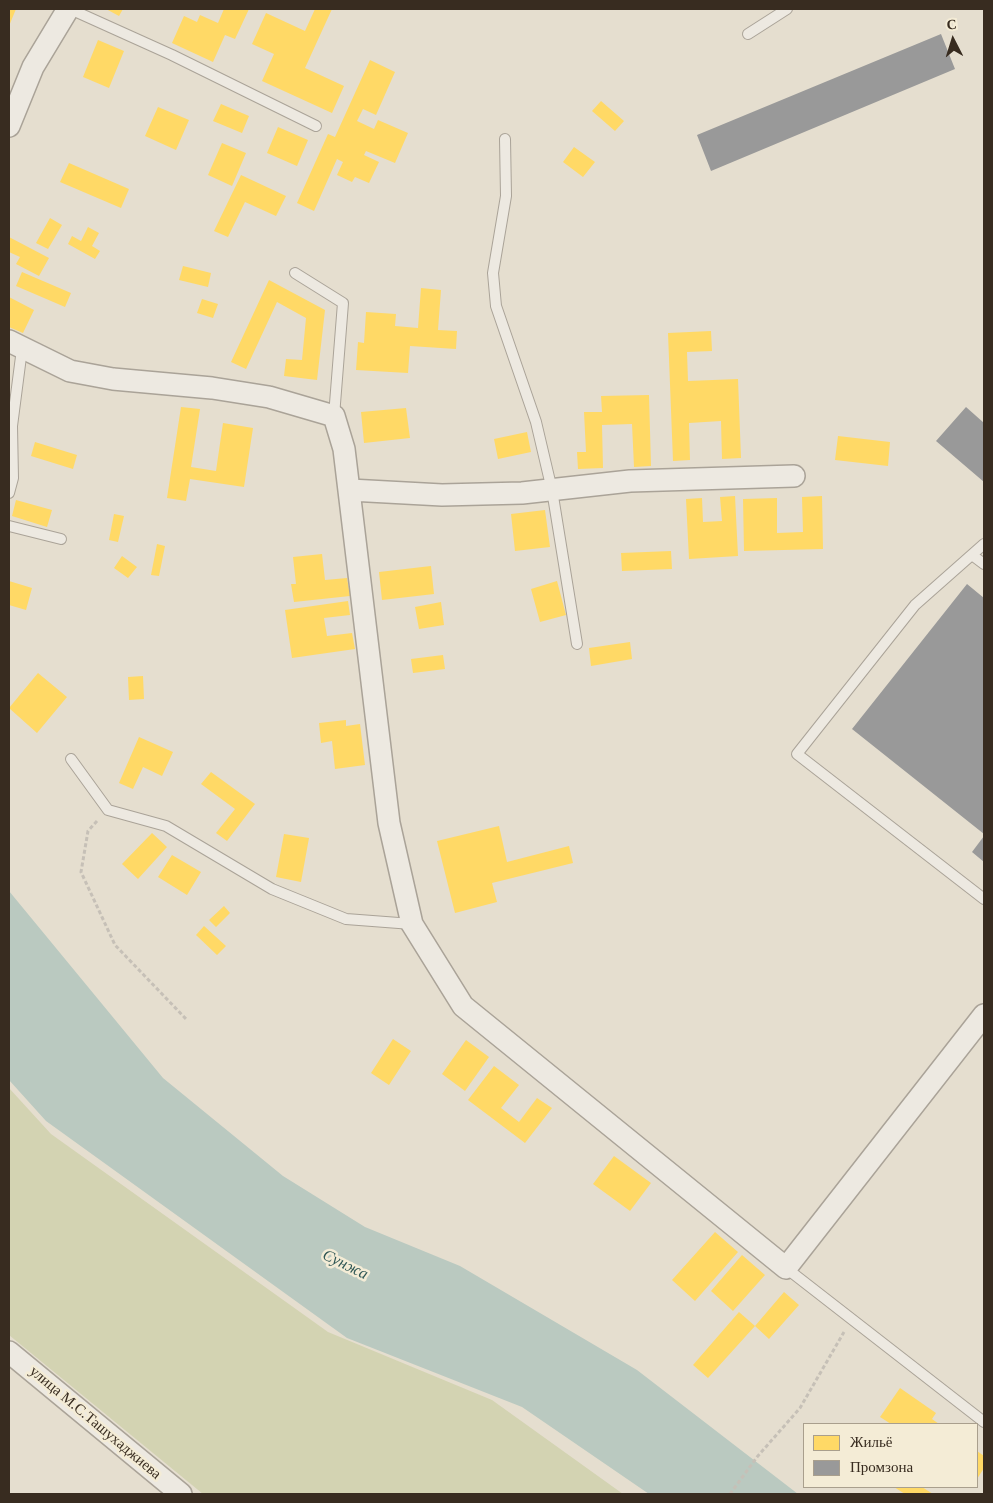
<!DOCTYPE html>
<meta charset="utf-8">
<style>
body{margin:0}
#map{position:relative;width:993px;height:1503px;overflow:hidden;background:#e5decf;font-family:Georgia,serif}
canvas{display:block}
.frame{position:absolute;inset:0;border:10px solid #382c20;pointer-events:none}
.legend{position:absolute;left:803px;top:1423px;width:175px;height:65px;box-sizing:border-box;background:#f4ecd6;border:1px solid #a99f8d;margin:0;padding:6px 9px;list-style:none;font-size:15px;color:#382c20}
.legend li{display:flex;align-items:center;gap:10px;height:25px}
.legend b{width:25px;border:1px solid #a99f8d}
.north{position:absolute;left:928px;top:15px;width:50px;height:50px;-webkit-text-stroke:4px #f4ecd6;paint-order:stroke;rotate:355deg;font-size:14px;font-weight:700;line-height:20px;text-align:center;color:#382c20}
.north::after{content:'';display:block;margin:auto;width:18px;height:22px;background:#382c20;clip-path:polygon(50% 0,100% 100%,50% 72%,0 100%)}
</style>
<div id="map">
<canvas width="993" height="1503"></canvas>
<div class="frame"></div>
<ul class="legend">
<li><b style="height:14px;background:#ffd966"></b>Жильё</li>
<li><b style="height:14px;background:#999"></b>Промзона</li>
</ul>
<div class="north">С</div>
</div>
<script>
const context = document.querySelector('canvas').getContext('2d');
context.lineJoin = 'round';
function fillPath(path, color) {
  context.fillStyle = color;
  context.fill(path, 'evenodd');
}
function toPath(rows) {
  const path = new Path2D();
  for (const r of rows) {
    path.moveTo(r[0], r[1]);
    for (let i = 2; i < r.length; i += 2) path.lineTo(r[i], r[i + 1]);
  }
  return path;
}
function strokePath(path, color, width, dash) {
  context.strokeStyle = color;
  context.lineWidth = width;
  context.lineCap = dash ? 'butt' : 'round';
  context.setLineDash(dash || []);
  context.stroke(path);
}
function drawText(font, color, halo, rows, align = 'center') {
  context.font = font + ' Georgia,serif';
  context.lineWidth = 5;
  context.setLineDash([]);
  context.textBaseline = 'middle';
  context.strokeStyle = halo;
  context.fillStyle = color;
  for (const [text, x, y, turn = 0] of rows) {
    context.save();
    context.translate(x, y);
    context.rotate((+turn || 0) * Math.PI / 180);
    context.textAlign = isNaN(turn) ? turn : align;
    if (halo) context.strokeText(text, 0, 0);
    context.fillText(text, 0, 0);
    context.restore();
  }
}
fillPath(toPath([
 [9,1088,51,1134,328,1332,492,1400,623,1494,203,1494,9,1335]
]), '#d3d3b2');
fillPath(toPath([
 [9,891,163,1078,283,1176,365,1227,460,1266,637,1370,798,1494,649,1494,522,1407,347,1338,46,1121,9,1080]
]), '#bac9c0');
fillPath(toPath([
 [9,9,16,9,9,26],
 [106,9,123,9,119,16],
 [224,9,249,9,235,39,225,35,213,62,172,43,184,16,197,22,200,15,218,23],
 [315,9,332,9,305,68,344,86,332,113,262,81,274,54,252,44,266,13,305,31],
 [98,40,124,51,109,88,83,77],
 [370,60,395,72,376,115,363,109,357,121,374,129,378,120,408,133,395,163,366,151,364,155,379,162,369,183,355,177,352,182,337,175,343,162,337,159,314,211,297,203,328,134,335,137],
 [601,101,624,121,615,131,592,111],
 [221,104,249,116,242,133,213,121],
 [158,107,189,120,176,150,145,136],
 [278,127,308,140,297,166,267,153],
 [222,143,246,153,232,186,208,175],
 [574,147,595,162,583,177,563,162],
 [69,163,129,189,121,208,60,182],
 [241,175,286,196,276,216,245,202,228,237,214,231],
 [50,218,62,225,48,249,36,243],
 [88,227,99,233,92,246,100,251,95,259,68,244,72,236,81,241],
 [9,237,49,258,39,276,16,264,20,257,9,252],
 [183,266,211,273,208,287,179,280],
 [22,272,71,293,65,307,16,286],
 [269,280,325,310,317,380,284,376,286,359,302,360,306,318,277,302,246,369,231,362],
 [421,288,441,290,438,330,457,331,456,349,410,346,408,373,356,370,358,342,364,343,366,312,396,314,395,326,418,328],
 [9,297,34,310,23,333,9,327],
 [202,299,218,304,213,318,197,313],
 [711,331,712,351,687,352,688,381,738,379,741,458,722,459,721,421,689,423,690,460,673,461,668,333],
 [649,395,651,466,634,467,632,424,602,425,603,468,578,469,577,452,586,452,584,412,602,412,601,396],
 [181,407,200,409,191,467,216,471,223,423,253,428,244,487,190,479,186,501,167,498],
 [406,408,410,438,364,443,361,412],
 [527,432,531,452,498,459,494,439],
 [838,436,890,442,888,466,835,460],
 [35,442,77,455,73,469,31,456],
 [735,496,738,556,689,559,686,499,702,498,703,522,722,521,720,497],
 [822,496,823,549,744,551,743,499,777,498,777,533,803,532,802,497],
 [16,500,52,510,47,527,12,516],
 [545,510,550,547,515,551,511,514],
 [114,514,124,516,118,542,109,540],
 [157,544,165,546,159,576,151,575],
 [671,551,672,569,622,571,621,553],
 [322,554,325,580,347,578,350,596,294,602,291,584,296,584,293,557],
 [122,556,137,567,128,578,114,568],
 [431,566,434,594,382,600,379,572],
 [9,581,32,588,26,610,9,605],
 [557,581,566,615,540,622,531,589],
 [348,601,350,615,324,618,327,636,352,633,355,649,292,658,285,610],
 [441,602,444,625,419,629,415,607],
 [630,642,632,659,591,666,589,648],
 [443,655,445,669,413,673,411,659],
 [38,673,67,697,37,733,9,708],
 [143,676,144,699,129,700,128,677],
 [346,720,346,726,360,724,365,765,335,769,332,741,321,743,319,723],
 [139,737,173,752,162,776,143,767,133,789,119,783],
 [211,772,255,804,227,841,216,833,235,809,201,784],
 [499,826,507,862,569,846,573,863,492,883,497,902,455,913,437,841],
 [152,833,167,847,138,879,122,864],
 [284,834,309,838,301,882,276,877],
 [172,855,201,872,187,895,158,877],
 [224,906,230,913,216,927,209,920],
 [204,926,226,946,217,955,196,935],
 [393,1039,411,1051,389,1085,371,1073],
 [466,1040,489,1057,465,1091,442,1074],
 [494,1066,519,1085,501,1108,519,1122,537,1098,552,1108,525,1143,468,1100],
 [614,1156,651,1183,630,1211,593,1184],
 [715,1232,738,1252,695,1301,672,1280],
 [742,1255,765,1275,733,1311,711,1291],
 [784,1292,799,1305,769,1339,755,1326],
 [739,1312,755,1326,708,1378,693,1365],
 [900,1388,936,1413,932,1419,939,1424,891,1424,880,1417],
 [977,1451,984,1456,984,1468,977,1479],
 [894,1487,922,1487,933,1494,905,1494]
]), '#ffd966');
fillPath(toPath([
 [941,34,955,69,711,171,697,135],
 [966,407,984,423,984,482,936,441],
 [967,584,984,598,984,834,852,729],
 [984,836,984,862,972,852]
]), '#999');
const service = toPath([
 [70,9,172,55,316,126],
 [748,34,787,9],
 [505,139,506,196,493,273,496,306,536,422,552,490,577,644],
 [295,273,343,303,334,416],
 [9,493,13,478,12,426,22,349],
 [9,526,61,539],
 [984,544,915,605,797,754,984,899],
 [972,555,984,564],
 [71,759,108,810,166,826,272,889,346,919,412,924],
 [786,1268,984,1422]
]);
const minor = toPath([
 [9,126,33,67,68,9],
 [9,341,70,371,113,379,212,388,269,397,334,416,344,449,389,823,412,924,463,1006,786,1268,984,1015],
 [350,490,442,495,522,493,630,481,794,476],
 [9,1352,181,1494]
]);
strokePath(service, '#aaa398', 12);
strokePath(minor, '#aaa398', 24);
strokePath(toPath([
 [97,821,88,831,81,872,115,945,187,1020],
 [730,1494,757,1457,800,1408,844,1332]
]), '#c6c0b7', 3, [4, 2.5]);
strokePath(service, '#ede9e1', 10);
strokePath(minor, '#ede9e1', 21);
drawText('15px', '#382c20', '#f4ecd6', [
 ["улица М.С.Ташухаджиева",95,1423,40]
]);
drawText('italic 16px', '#305755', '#f4ecd6', [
 ["Сунжа",345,1265,26]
]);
</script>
